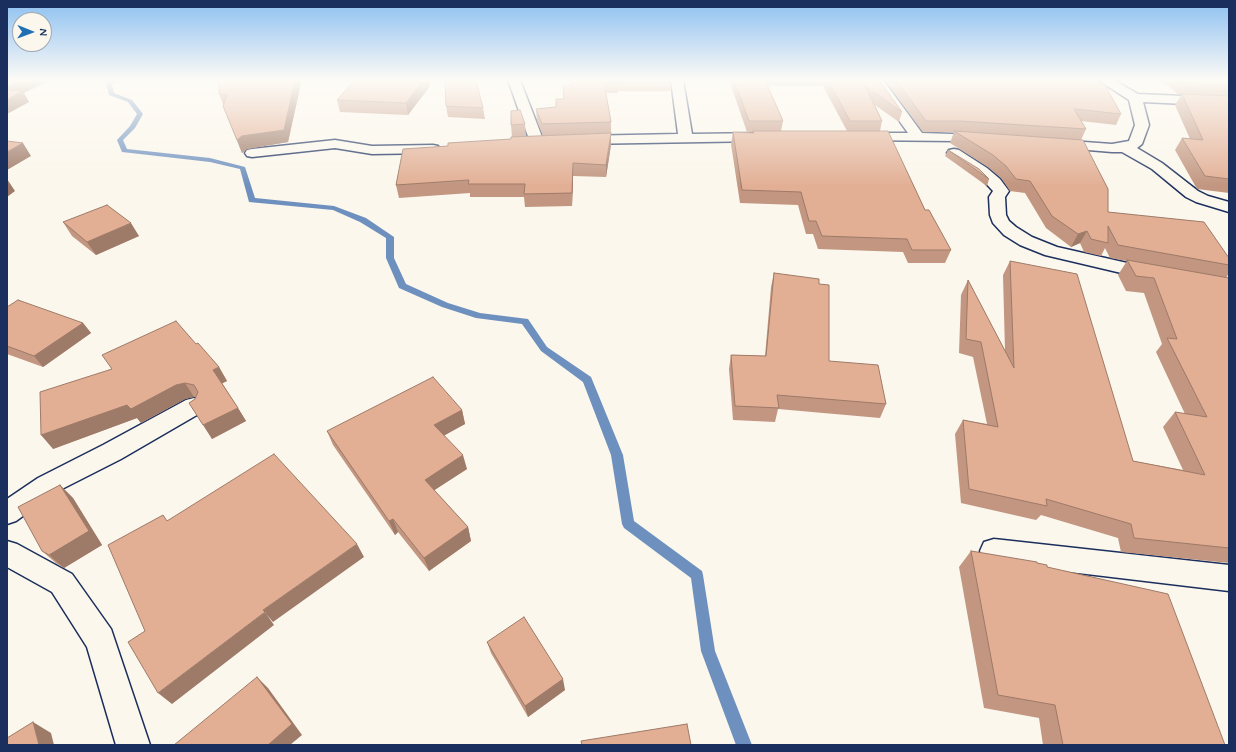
<!DOCTYPE html>
<style>
body{margin:0}
#map{position:relative;width:1236px;height:752px;overflow:hidden;background:#fbf7ec;font-family:Mynerve,sans-serif}
canvas{display:block}
.frame{position:absolute;inset:0;border:8px solid #1b2f5e;pointer-events:none}
.north{position:absolute;left:12px;top:12px;width:40px;height:40px;box-sizing:border-box;background:#fbf7ec;border:1px solid #a1a7b3;border-radius:50%;rotate:91deg;font-size:11px;font-weight:700;line-height:16px;text-align:center;color:#1b2f5e}
.north::after{content:'';display:block;margin:auto;width:14px;height:18px;background:#1f6fb2;clip-path:polygon(50% 0,100% 100%,50% 72%,0 100%)}
</style>
<div id="map">
<canvas width="1236" height="752"></canvas>
<div class="frame"></div>
<div class="north">N</div>
</div>
<script>
const context = document.querySelector('canvas').getContext('2d');
context.lineJoin = 'round';
function toPath(rows) {
  const path = new Path2D();
  for (const r of rows) {
    path.moveTo(r[0], r[1]);
    for (let i = 2; i < r.length; i += 2) path.lineTo(r[i], r[i + 1]);
  }
  return path;
}
function fillPath(path, color) {
  context.fillStyle = color;
  context.fill(path, 'evenodd');
}
function strokePath(path, color, width, dash) {
  context.strokeStyle = color;
  context.lineWidth = width;
  context.lineCap = dash ? 'butt' : 'round';
  context.setLineDash(dash || []);
  context.stroke(path);
}
fillPath(toPath([
 [110,80,118,80,112,85,114,93,132,100,143,114,135,128,123,140,127,149,210,158,245,167,255,198,334,206,366,218,394,237,394,258,406,284,448,303,480,313,528,319,547,347,591,377,623,455,634,521,702,571,703,575,715,651,752,745,736,745,701,651,691,578,624,528,622,524,611,455,583,382,541,351,522,324,476,318,442,307,399,288,386,258,386,238,360,222,333,210,249,202,240,169,210,162,122,152,117,140,130,126,137,114,128,102,109,95,106,84,110,80]
]), '#6d90be');
const minor = toPath([
 [508,80,520,80,544,142,542,145,537,146,532,145,530,142,508,80],
 [671,80,683,80,692,134,763,133,768,134,770,137,768,140,763,141,581,144,576,143,574,140,576,137,581,136,678,134,671,80],
 [870,80,883,80,922,133,981,135,986,136,988,139,986,142,981,143,956,141,856,140,854,137,856,134,861,133,908,133,870,80],
 [1098,80,1114,80,1138,94,1229,98,1229,106,1143,102,1149,125,1142,144,1137,148,1162,163,1198,191,1208,196,1229,202,1229,212,1196,202,1186,197,1152,169,1122,152,1112,152,1052,147,1050,144,1052,141,1057,140,1112,144,1129,141,1135,125,1129,100,1098,80],
 [335,140,372,146,433,145,438,146,440,149,438,152,433,153,372,154,335,148,252,157,247,156,245,153,247,150,252,149,335,140],
 [954,149,959,150,987,168,1000,179,1009,191,1005,197,1006,215,1009,221,1016,227,1032,237,1057,247,1158,270,1160,274,1158,278,1151,280,1045,255,1020,245,1004,235,993,223,990,215,989,197,993,191,977,174,949,156,947,153,949,150,954,149],
 [194,398,202,400,205,406,202,412,121,459,56,492,16,521,7,524,7,499,38,478,103,445,186,400,194,398],
 [994,539,1229,565,1229,591,994,563,984,560,980,551,984,542,994,539],
 [7,541,17,544,72,574,111,629,150,745,116,745,87,647,52,592,7,567,7,541]
]);
strokePath(minor, '#1b2f5e', 3);
fillPath(minor, '#fbf7ec');
fillPath(toPath([
 [219,80,300,80,301,83,288,142,247,149,242,153,223,106,223,104,219,94],
 [355,80,429,80,430,86,408,115,340,112,337,100],
 [572,80,670,80,670,91,618,91,618,93,606,93,611,122,611,145,606,177,573,176,572,206,525,207,524,197,470,197,470,193,399,198,396,185,448,146,511,139,512,137,511,125,525,124,526,136,543,136,537,121,536,109,556,107,564,99,572,85],
 [729,80,879,80,902,112,899,122,875,105,882,121,880,131,925,210,951,250,945,263,908,263,903,252,818,249,813,234,806,234,798,205,740,203,731,144,733,132,753,133,753,132,747,132],
 [768,86,823,86,847,131,781,131,783,121],
 [885,80,1091,80,1121,114,1116,125,1081,121,1086,129,1081,140,1108,212,1229,258,1229,273,1226,278,1229,278,1229,563,1121,552,1118,538,1041,515,1036,520,961,503,955,434,963,420,987,424,973,357,959,353,961,295,968,280,1005,351,1003,275,1010,261,1133,461,1183,470,1163,427,1175,412,1185,414,1156,352,1162,344,1144,293,1126,291,1118,275,1127,261,1110,258,1105,248,1101,256,1084,252,1080,243,1071,247,1046,228,1025,193,1010,191,1001,178,988,167,950,143,954,132,923,132],
 [1161,80,1229,80,1229,193,1197,189,1175,150,1182,138,1190,139,1175,105,1182,94,1178,94],
 [446,106,483,108,485,119,448,117],
 [948,150,989,179,987,186,945,156],
 [63,222,139,236,96,255,72,236],
 [774,273,819,284,829,361,886,404,880,418,778,409,775,422,733,420,729,369,731,355,765,356,771,287],
 [7,307,83,323,91,333,43,367,7,354],
 [196,344,219,367,227,381,222,383,238,408,246,421,212,439,195,399,196,397,194,397,185,399,141,423,137,418,53,449],
 [462,410,465,424,444,435,467,469,434,490,468,527,471,541,429,571,398,532,395,535,333,445,327,431],
 [60,485,73,498,102,545,64,568,57,564,42,551],
 [971,551,1037,563,1047,567,1225,745,1043,745,1039,718,984,708,959,567],
 [487,642,565,690,528,717,491,653]
]), '#c29680');
fillPath(toPath([
 [22,80,50,80,24,93,29,102,7,114,7,87],
 [295,80,300,80,301,83,288,142,247,149,242,153,237,140],
 [423,80,429,80,430,86,408,115,406,103],
 [611,133,611,145,606,177,606,165],
 [23,143,31,156,7,170,7,152],
 [573,163,573,176,572,206,572,193],
 [7,179,15,191,7,197],
 [131,223,139,236,96,255,87,242],
 [1087,231,1080,243,1071,247,1078,234],
 [83,323,91,333,43,367,34,356],
 [219,367,227,381,221,384,213,370],
 [185,383,194,397,185,399,141,423,137,418,53,449,41,435,176,385],
 [238,408,246,421,212,439,203,425],
 [462,410,465,424,438,439,434,425],
 [463,455,467,469,430,493,425,480],
 [60,485,73,498,102,545,64,568,49,555],
 [393,519,398,532,395,535,389,521],
 [468,527,471,541,429,571,424,558],
 [357,544,364,557,273,622,263,610],
 [265,612,274,625,172,704,158,693],
 [257,677,268,688,302,735,290,745,268,745],
 [563,679,565,690,528,717,525,706],
 [33,722,51,733,54,745,39,745]
]), '#9e7a68');
const building = toPath([
 [7,80,22,80,7,87,7,80],
 [219,80,295,80,284,130,242,136,237,140,223,106,227,95,219,94,219,80],
 [355,80,423,80,406,103,337,100,355,80],
 [445,80,476,80,483,108,446,106,445,80],
 [572,80,618,80,618,81,604,82,611,122,542,124,536,109,556,107,556,99,564,99,563,86,572,85,572,80],
 [734,80,765,80,783,121,749,121,734,80],
 [828,80,879,80,902,112,865,86,882,121,850,121,828,80],
 [896,80,1091,80,1095,84,1105,85,1121,114,1074,109,1086,129,960,121,926,121,896,80],
 [1181,80,1229,80,1229,85,1184,83,1181,80],
 [7,90,22,91,7,100,7,90],
 [1182,94,1229,96,1229,179,1205,176,1182,138,1203,140,1182,94],
 [520,110,525,124,511,125,511,111,520,110],
 [753,131,888,131,925,210,929,210,951,250,912,250,907,239,822,236,816,221,809,221,801,192,742,190,733,132,754,133,753,131],
 [954,131,1083,140,1108,189,1108,212,1204,222,1229,258,1229,265,1118,245,1108,226,1108,243,1091,239,1087,231,1078,234,1052,216,1030,181,1016,179,1006,166,993,155,954,131],
 [611,133,606,165,573,163,572,193,524,194,525,184,468,184,469,180,396,185,403,149,448,146,448,143,511,139,511,137,611,133],
 [7,141,23,143,7,152,7,141],
 [948,150,979,169,989,179,948,150],
 [107,205,131,223,87,242,63,222,107,205],
 [1127,260,1229,278,1229,548,1134,538,1131,524,1046,499,1047,506,969,489,963,420,998,427,981,342,966,339,968,280,1014,368,1010,261,1077,274,1133,461,1205,475,1175,412,1207,417,1167,338,1177,339,1154,278,1136,276,1127,260],
 [774,273,819,279,819,284,829,285,829,361,878,365,886,404,777,395,779,408,735,406,731,355,766,356,774,273],
 [18,300,83,323,34,356,7,346,7,307,18,300],
 [176,321,196,344,198,343,219,367,213,370,238,408,203,425,189,403,195,399,198,392,194,385,185,383,176,385,131,409,127,405,41,435,40,392,112,369,102,355,176,321],
 [433,377,462,410,434,425,463,455,425,480,468,527,424,558,393,519,389,521,327,431,433,377],
 [274,454,357,544,263,610,265,612,158,693,128,642,145,631,108,545,163,515,167,521,274,454],
 [60,485,89,531,49,555,42,551,18,507,60,485],
 [971,551,1037,562,1037,563,1047,565,1047,567,1168,594,1225,745,1063,745,1055,705,998,695,971,551],
 [524,617,563,679,525,706,487,642,524,617],
 [257,677,292,724,268,745,174,745,257,677],
 [33,722,39,745,7,745,7,738,33,722],
 [687,724,691,745,582,745,581,741,687,724]
]);
fillPath(building, '#e2af95');
strokePath(building, '#9e7a68', 1);
const sky = context.createLinearGradient(0, 0, 0, 186);
sky.addColorStop(0, '#8cc0f1');
sky.addColorStop(0.43, '#fdfbf6');
sky.addColorStop(1, '#fdfbf600');
context.fillStyle = sky;
context.fillRect(0, 0, 1236, 186);
</script>
